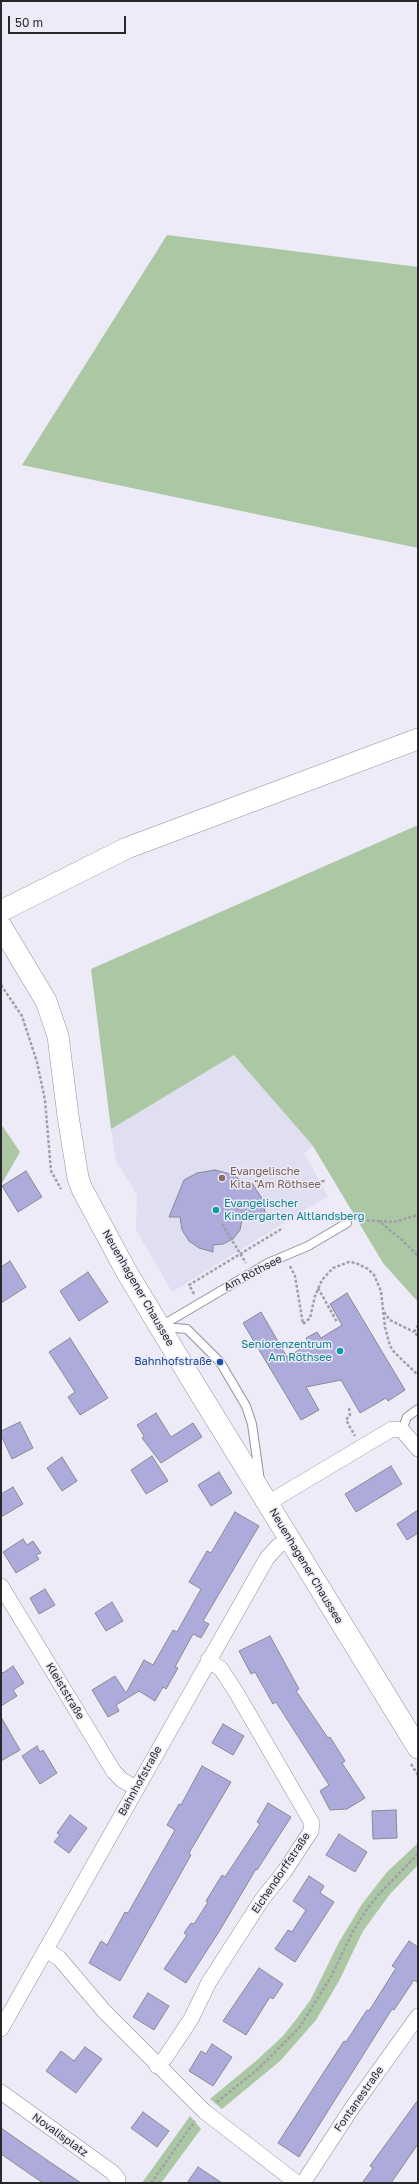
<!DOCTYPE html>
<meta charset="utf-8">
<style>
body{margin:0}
#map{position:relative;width:419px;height:2184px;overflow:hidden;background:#ecebf7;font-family:"Golos Text",sans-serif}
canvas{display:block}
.frame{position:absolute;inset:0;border:2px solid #28282c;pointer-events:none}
.scale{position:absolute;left:8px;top:16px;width:118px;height:18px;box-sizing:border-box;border:2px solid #28282c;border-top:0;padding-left:5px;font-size:12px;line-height:14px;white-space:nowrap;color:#28282c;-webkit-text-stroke:3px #ecebf7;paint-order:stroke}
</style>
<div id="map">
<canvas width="419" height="2184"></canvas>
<div class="frame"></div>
<div class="scale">50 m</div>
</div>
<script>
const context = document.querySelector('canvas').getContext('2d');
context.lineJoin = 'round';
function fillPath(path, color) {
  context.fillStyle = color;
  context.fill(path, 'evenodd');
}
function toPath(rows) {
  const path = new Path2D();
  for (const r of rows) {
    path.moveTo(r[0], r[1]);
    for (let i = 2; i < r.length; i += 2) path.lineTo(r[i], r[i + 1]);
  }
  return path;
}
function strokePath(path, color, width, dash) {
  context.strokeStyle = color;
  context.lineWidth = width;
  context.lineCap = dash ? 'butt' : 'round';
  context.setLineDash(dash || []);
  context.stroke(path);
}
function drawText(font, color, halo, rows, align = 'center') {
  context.font = font + ' "Golos Text",sans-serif';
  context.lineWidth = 3;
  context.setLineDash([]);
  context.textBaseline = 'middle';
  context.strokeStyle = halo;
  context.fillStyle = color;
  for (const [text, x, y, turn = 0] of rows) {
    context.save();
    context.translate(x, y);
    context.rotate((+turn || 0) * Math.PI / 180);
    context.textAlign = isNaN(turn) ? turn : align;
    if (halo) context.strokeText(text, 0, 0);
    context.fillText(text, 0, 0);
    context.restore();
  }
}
fillPath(toPath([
 [234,1055,313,1146,304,1153,328,1196,172,1292,136,1230,137,1195,116,1161,111,1129]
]), '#e0dff2');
fillPath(toPath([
 [167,235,418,267,418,548,22,465],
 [418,825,418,1302,383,1263,313,1146,234,1055,111,1129,91,969],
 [1,1124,20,1152,1,1185],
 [418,1843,418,1865,390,1894,363,1931,339,1981,316,2020,280,2061,222,2109,210,2099,257,2060,283,2036,298,2017,311,1999,339,1942,362,1904,387,1872],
 [190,2116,201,2129,161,2183,142,2183]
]), '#abc7a4');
const building = toPath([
 [215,1170,234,1175,249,1186,252,1183,263,1200,266,1220,242,1220,240,1230,233,1239,223,1244,213,1245,213,1252,199,1248,189,1241,182,1230,180,1217,169,1217,184,1180,197,1173,215,1170],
 [26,1171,42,1197,18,1212,2,1186,26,1171],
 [10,1261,26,1287,1,1303,1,1267,10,1261],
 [88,1272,108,1302,79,1321,60,1291,88,1272],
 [347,1293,405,1390,388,1401,386,1398,360,1413,341,1380,306,1387,319,1410,301,1420,243,1323,261,1312,287,1357,309,1344,306,1338,317,1332,321,1338,342,1325,330,1304,347,1293],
 [70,1338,108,1398,80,1415,68,1397,75,1392,49,1352,70,1338],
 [156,1413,171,1437,193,1423,202,1437,161,1463,142,1438,144,1436,137,1425,156,1413],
 [20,1422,33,1448,12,1459,1,1435,1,1431,20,1422],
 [152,1456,168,1481,146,1494,131,1470,152,1456],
 [62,1457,77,1481,62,1491,47,1468,62,1457],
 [391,1466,402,1484,356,1512,345,1494,391,1466],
 [219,1472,232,1493,211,1506,198,1485,219,1472],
 [13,1487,23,1504,1,1517,1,1494,13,1487],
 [418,1510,418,1533,407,1540,397,1524,418,1510],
 [235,1512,259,1526,203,1621,209,1624,201,1638,193,1634,175,1667,178,1668,166,1689,163,1687,155,1701,139,1691,116,1705,119,1711,108,1717,92,1690,115,1676,126,1693,144,1660,153,1665,173,1630,177,1632,201,1589,189,1582,207,1551,211,1553,235,1512],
 [23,1539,27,1545,33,1541,41,1553,36,1555,39,1559,16,1573,3,1552,23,1539],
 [45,1589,55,1605,39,1614,30,1598,45,1589],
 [112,1602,123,1621,106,1631,95,1613,112,1602],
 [270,1636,299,1689,296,1691,328,1738,330,1737,345,1761,342,1763,365,1798,347,1809,330,1810,320,1791,329,1785,276,1702,273,1704,255,1672,251,1674,239,1651,270,1636],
 [13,1666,24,1683,13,1690,17,1696,1,1706,1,1671,3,1673,13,1666],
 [1,1717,20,1750,1,1761,1,1717],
 [223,1724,244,1736,233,1755,212,1743,223,1724],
 [37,1746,40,1752,43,1750,57,1773,40,1784,22,1756,37,1746],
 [202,1766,231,1782,189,1853,191,1855,120,1981,89,1963,101,1941,107,1945,125,1912,128,1913,175,1830,167,1825,179,1804,181,1805,202,1766],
 [268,1803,291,1817,257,1870,256,1869,220,1930,186,1983,164,1969,187,1935,184,1933,191,1923,194,1924,208,1902,206,1901,222,1875,225,1877,260,1824,257,1822,268,1803],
 [396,1810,397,1838,373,1839,372,1811,396,1810],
 [70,1815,87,1828,69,1853,54,1842,60,1835,57,1833,70,1815],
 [339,1834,367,1852,355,1872,326,1855,339,1834],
 [309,1876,324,1886,320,1893,334,1902,295,1962,275,1949,288,1930,292,1932,306,1910,293,1901,309,1876],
 [409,1941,418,1947,418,1983,414,1980,394,2010,392,2009,299,2157,278,2143,344,2041,346,2042,367,2010,369,2011,396,1968,392,1966,409,1941],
 [259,1968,283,1984,273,1999,270,1997,246,2035,223,2021,259,1968],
 [148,1993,169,2006,154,2030,133,2017,148,1993],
 [212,2044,232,2057,213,2086,189,2071,201,2051,206,2054,212,2044],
 [85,2047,102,2059,76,2093,46,2071,61,2051,74,2061,85,2047],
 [418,2100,418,2144,391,2183,362,2183,373,2168,370,2166,418,2100],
 [143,2112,169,2131,157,2147,131,2128,143,2112],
 [1,2128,44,2158,81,2183,43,2183,1,2154,1,2128],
 [198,2167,222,2183,187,2183,198,2167]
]);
fillPath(building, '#adaadc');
strokePath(building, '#8a8a94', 1);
const lane = toPath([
 [161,1326,268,1263,308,1246,347,1223],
 [163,1327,187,1329,220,1362,246,1406,252,1424,260,1481],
 [402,1430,407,1417,418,1409]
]);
const street = toPath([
 [268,1503,392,1429,402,1430,418,1449],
 [1,1586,114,1772,122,1780,136,1788],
 [46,1950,59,1958,104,2011,205,2112,297,2183],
 [1,2029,267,1558,278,1546,289,1540],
 [157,2066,165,2058,191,2019,209,1982,263,1898,284,1872,311,1831,312,1823,236,1692,221,1669,208,1660],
 [1,2092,112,2172,118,2179],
 [303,2183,352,2108,418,2016]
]);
const secondary = toPath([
 [1,911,127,848,418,739],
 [1,926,46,1001,58,1036,68,1116,78,1178,82,1189,126,1271,193,1382,418,1748]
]);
strokePath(lane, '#92919c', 10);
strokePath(street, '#92919c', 16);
strokePath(secondary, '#92919c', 22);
strokePath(toPath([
 [1,985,22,1016,37,1062,45,1100,51,1171,61,1189],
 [357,1220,379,1221,402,1240,418,1256],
 [379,1221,394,1222,418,1215],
 [222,1224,246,1263],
 [290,1266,295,1276,303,1324,310,1318,315,1296,322,1280,333,1268,349,1262,356,1263,368,1269,374,1275,381,1291,385,1327,390,1346,395,1353,418,1375],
 [318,1288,337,1322],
 [194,1294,189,1285,283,1228],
 [384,1312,390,1320,414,1332],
 [418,1325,414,1332,418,1336],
 [349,1408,350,1415,346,1420,355,1436],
 [411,1764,418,1775],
 [217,2102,258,2069,299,2028,332,1975,351,1935,365,1912,378,1895,418,1854],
 [151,2183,195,2121]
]), '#a0a0a8', 2.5, [3, 2]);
strokePath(lane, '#fff', 8);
strokePath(street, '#fff', 15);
strokePath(secondary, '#fff', 21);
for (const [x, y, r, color] of [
 [222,1178,4,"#8d6e63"],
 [216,1210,4,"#0f9aa8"],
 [340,1351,4,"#0f9aa8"],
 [220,1362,4,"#1a4fb4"]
]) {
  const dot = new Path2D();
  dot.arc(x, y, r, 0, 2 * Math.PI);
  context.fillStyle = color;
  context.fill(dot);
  strokePath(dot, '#ecebf7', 1.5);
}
drawText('11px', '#785e54', '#ecebf7', [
 ["Evangelische",230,1172],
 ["Kita \"Am Röthsee\"",230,1185]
], 'left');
drawText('11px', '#0d838f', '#ecebf7', [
 ["Evangelischer",224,1204],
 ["Kindergarten Altlandsberg",224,1217],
 ["Seniorenzentrum",332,1345,"right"],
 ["Am Röthsee",332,1358,"right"]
], 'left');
drawText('11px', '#28282c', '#ecebf7', [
 ["Am Röthsee",253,1273,-28],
 ["Neuenhagener Chaussee",138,1288,60],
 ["Neuenhagener Chaussee",306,1566,59],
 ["Kleiststraße",65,1691,59],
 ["Bahnhofstraße",140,1781,-61],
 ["Eichendorffstraße",281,1873,-56],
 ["Fontanestraße",359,2099,-55],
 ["Novalisplatz",60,2135,36]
]);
drawText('11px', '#164399', '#ecebf7', [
 ["Bahnhofstraße",212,1362]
], 'right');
</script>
